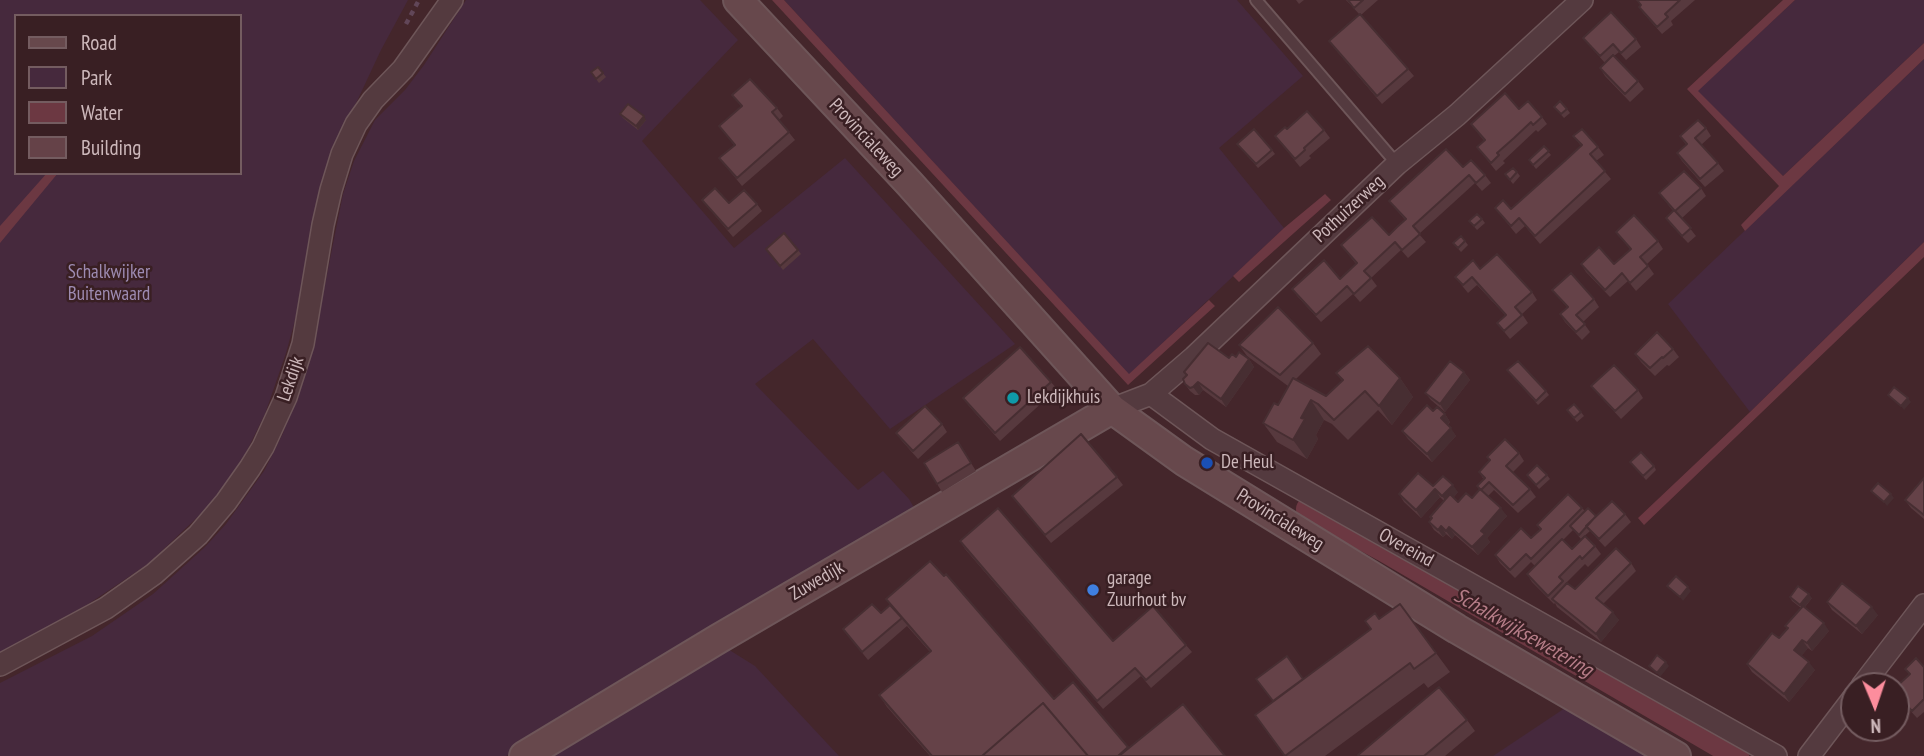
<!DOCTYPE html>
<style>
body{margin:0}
#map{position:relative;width:1924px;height:756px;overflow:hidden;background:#44262b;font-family:"PT Sans Narrow",sans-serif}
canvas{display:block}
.legend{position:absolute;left:14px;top:14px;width:228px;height:161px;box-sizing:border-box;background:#391f23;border:2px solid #745c60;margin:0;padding:9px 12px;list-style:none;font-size:21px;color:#cdb8bb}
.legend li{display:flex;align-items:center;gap:14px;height:35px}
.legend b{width:35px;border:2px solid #745c60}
.north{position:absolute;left:1840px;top:672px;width:70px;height:70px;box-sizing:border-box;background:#391f23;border:2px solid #745c60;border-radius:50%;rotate:178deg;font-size:19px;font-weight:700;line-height:28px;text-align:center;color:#cdb8bb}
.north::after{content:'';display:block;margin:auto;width:24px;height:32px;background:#fd8d9d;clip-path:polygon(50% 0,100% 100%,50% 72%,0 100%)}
</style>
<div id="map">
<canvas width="1924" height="756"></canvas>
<ul class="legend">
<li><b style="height:9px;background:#67484c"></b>Road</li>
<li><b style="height:19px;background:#46293d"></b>Park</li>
<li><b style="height:19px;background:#6c3842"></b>Water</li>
<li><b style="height:19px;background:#654248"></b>Building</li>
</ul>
<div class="north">N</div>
</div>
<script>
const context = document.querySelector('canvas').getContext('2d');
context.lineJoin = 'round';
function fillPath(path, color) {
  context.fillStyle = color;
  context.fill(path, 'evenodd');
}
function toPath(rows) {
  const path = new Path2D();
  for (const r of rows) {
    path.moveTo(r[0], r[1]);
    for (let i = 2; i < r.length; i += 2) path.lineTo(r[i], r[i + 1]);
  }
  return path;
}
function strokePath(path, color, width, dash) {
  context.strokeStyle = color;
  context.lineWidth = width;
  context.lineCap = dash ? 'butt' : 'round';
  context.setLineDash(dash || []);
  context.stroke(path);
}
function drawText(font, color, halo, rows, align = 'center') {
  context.font = font + ' "PT Sans Narrow",sans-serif';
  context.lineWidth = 5;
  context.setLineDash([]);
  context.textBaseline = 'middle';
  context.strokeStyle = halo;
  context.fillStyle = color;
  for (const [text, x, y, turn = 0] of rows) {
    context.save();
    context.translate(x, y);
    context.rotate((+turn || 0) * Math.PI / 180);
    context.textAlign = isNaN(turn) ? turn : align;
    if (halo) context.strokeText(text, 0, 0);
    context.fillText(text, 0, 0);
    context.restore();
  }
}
fillPath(toPath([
 [0,0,408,0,381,50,328,163,318,198,296,317,286,353,265,414,240,465,226,485,206,509,148,564,69,617,0,653],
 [16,16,240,16,240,173,16,173],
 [466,0,700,0,738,40,642,141,734,248,845,158,1015,344,890,429,813,339,755,384,858,490,883,471,909,499,916,511,506,756,0,756,0,683,92,636,153,594,205,547,226,524,264,471,283,433,298,391,320,309,343,194,354,161,375,120,405,90,424,65],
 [784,0,1237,0,1303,76,1219,148,1284,228,1129,375],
 [1795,0,1924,0,1924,43,1783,176,1697,91],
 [1924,59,1924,242,1750,412,1668,304],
 [723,646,755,666,839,756,542,756],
 [1568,706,1662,756,1493,756]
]), '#46293d');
fillPath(toPath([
 [772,0,784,0,1129,374,1209,300,1215,306,1128,385],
 [1783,0,1795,0,1698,91,1783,176,1924,43,1924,59,1745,231,1741,225,1779,186,1687,89],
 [47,173,58,173,0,243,0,226],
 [1325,194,1331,200,1239,282,1233,276,1284,228],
 [1924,242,1924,257,1644,525,1638,518,1750,412]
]), '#6c3842');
strokePath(toPath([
 [1308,509,1384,550,1737,756]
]), '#6c3842', 24);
const lane = toPath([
 [1256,0,1397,164]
]);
const street = toPath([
 [1151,394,1212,439,1776,756],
 [1112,409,1151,394,1194,357,1397,164,1457,115,1582,0],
 [0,665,106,608,154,574,198,535,226,502,250,468,263,447,286,397,303,344,323,225,331,190,342,154,356,124,373,100,403,69,452,0],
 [1862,686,1924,605],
 [1809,756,1854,697]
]);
const secondary = toPath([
 [738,0,909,183,1112,409,1184,461,1457,629,1676,756],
 [524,756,718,639,1112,409]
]);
strokePath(lane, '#6e5659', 14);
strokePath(street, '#6e5659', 24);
strokePath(secondary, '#6e5659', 32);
strokePath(toPath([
 [406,24,419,0]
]), '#614658', 4.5, [5, 5]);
strokePath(lane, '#543a3f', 10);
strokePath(street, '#543a3f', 21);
strokePath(secondary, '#67484c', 28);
fillPath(toPath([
 [1296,0,1304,0,1299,4],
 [1346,0,1378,0,1361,15,1408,69,1414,76,1382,104,1335,49,1329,41,1360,15],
 [1637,0,1695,0,1671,21,1673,25,1662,34,1644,14,1639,7,1641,5],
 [1583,38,1636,39,1641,47,1626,60,1619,52,1614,56,1638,81,1644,89,1630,102,1605,76,1600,68,1605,63],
 [598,67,606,77,599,83,591,72],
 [732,95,777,108,783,116,779,120,795,140,742,186,719,158,734,145,719,126,741,106],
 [1554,107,1567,109,1570,113,1564,118],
 [1519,109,1542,117,1547,124,1538,132,1536,130,1519,146,1503,161,1505,163,1496,171,1477,147,1484,141,1471,124],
 [620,114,646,120,638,130,623,118],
 [1706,128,1711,136,1701,145,1718,163,1724,171,1705,187,1682,161,1677,153,1686,145,1680,136],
 [1324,130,1330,138,1309,156,1311,158,1300,167,1275,136],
 [1573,136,1598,147,1604,155,1596,161,1611,179,1540,244,1525,226,1516,234,1495,208,1511,209,1581,146],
 [1237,144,1272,150,1275,154,1258,168],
 [1544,146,1551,155,1536,169,1529,160],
 [1463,167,1485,175,1491,183,1482,191,1475,183,1419,234,1426,242,1408,258,1401,250,1371,278,1377,286,1360,302,1353,294,1321,322,1298,297,1292,289,1340,279,1356,264,1341,245,1389,235,1405,220,1389,201],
 [1517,172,1520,176,1513,184,1505,174],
 [1701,188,1706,196,1682,218,1696,236,1688,243,1671,225,1666,218,1673,211,1659,193],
 [702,200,729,203,757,204,762,211,733,237],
 [1482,219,1485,223,1477,230,1469,221],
 [1616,232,1658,241,1663,249,1647,264,1654,274,1636,291,1628,281,1610,297,1586,272,1581,264,1614,264,1630,249],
 [1465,241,1468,245,1461,252,1453,243],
 [766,249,798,250,801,254,783,270],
 [1480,269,1532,292,1537,300,1522,314,1528,323,1510,339,1497,323,1505,315,1477,285,1468,293,1455,277],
 [1552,290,1594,299,1599,307,1583,322,1590,332,1582,340,1565,322,1560,314,1567,307],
 [1313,343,1321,354,1296,379,1326,396,1342,381,1336,373,1400,378,1413,397,1392,425,1378,410,1348,440,1332,424,1324,420,1316,435,1318,439,1307,459,1277,442,1263,423,1278,405,1290,384,1288,386,1247,356,1239,345],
 [1673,349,1679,357,1669,366,1667,365,1655,376,1641,362,1635,354],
 [1236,357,1249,359,1254,367,1226,407,1203,390,1199,395,1195,395,1190,391,1185,384,1186,375,1184,372,1229,358],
 [1507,370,1546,391,1549,395,1538,405],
 [1464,372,1470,380,1445,412,1431,400,1425,393],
 [1051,382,1057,389,1000,441,969,406,963,398],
 [1591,386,1638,390,1643,398,1621,419,1597,393],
 [1567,410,1581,412,1584,416,1577,422],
 [1433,411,1445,414,1450,422,1448,425,1456,436,1432,462,1408,439,1402,431],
 [942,424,947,432,918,459,902,441,896,433],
 [958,442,976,471,942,492,937,484],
 [1519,453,1524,461,1513,472,1530,489,1536,497,1518,513,1494,490,1488,496,1507,516,1487,538,1490,542,1478,555,1455,535,1452,539,1446,534,1443,537,1434,530,1429,522,1444,501,1440,497,1421,518,1404,502,1399,494,1433,486,1458,492,1453,498,1458,502,1472,498,1480,489,1477,486,1484,480,1479,472,1490,461,1487,457],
 [1630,462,1654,466,1656,470,1646,480],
 [1527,475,1547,475,1550,479,1539,489],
 [1117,477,1123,485,1051,543,1012,496],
 [1924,478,1924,519,1911,508,1905,500],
 [1582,508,1585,511,1596,516,1625,514,1631,522,1605,547,1590,531,1581,539,1573,530,1563,540,1572,549,1595,546,1601,554,1588,567,1585,564,1565,584,1575,589,1631,563,1636,571,1603,604,1619,620,1601,642,1557,607,1555,603,1554,604,1532,582,1527,574,1535,566,1531,562,1515,578,1500,563,1495,555,1531,538,1540,530,1537,525],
 [960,541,1113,641,1186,645,1192,652,1151,688,1141,676,1103,709,965,549],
 [1790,597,1812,598,1805,607,1829,631,1812,651,1808,648,1801,656,1815,670,1789,702,1752,672,1747,664,1779,638,1787,629,1785,626,1801,608,1792,601],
 [886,599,1054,699,1073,682,1129,748,1225,756,930,756,887,707,879,695,930,652,907,626,868,660,843,629,881,613,890,605],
 [1827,602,1878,615,1862,634,1832,610],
 [1379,619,1436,653,1450,672,1428,688,1424,683,1325,756,1284,756,1255,715,1371,629],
 [1924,667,1924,712,1917,718,1896,695,1896,687,1909,674,1905,669],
 [1467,720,1475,731,1445,756,1359,756]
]), '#57393e');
fillPath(toPath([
 [644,116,646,120,638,130,636,126],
 [1249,359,1254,367,1226,407,1221,399],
 [1464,372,1470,380,1445,412,1440,404],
 [1400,378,1413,397,1392,425,1379,406],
 [1198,382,1203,390,1199,395,1193,387],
 [1908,398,1911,402,1904,410,1901,406],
 [1311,400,1324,420,1316,435,1318,439,1307,459,1293,440,1301,418],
 [1445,414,1450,422,1446,426,1441,418],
 [1451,428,1456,436,1432,462,1427,454],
 [1453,485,1458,492,1448,504,1442,496],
 [1435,489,1440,497,1421,518,1416,510],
 [1891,494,1894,498,1887,506,1884,502],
 [1501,508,1507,516,1487,538,1490,542,1478,555,1472,547,1481,531],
 [1441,526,1446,534,1443,537,1438,530],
 [1449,527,1455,535,1452,539,1446,531],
 [1688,587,1691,591,1683,601,1680,597],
 [1809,594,1812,598,1803,609,1800,605],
 [1872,607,1878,615,1862,634,1856,626],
 [1613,612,1619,620,1601,642,1596,634],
 [1824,623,1829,631,1812,651,1807,643],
 [1802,640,1808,648,1800,658,1794,650],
 [1666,662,1669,666,1660,677,1657,673],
 [1809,662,1815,670,1789,702,1784,694]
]), '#472e32');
const building = toPath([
 [1348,0,1363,0,1354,8,1348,0],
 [1637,0,1680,0,1665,14,1668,17,1657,27,1639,7,1641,5,1637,0],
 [1611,12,1636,39,1621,53,1613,44,1600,56,1583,38,1611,12],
 [1360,14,1408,69,1377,96,1329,41,1360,14],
 [1613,55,1638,81,1625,94,1600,68,1613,55],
 [598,67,603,73,596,79,591,72,598,67],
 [750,79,777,108,772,112,789,132,737,178,719,158,735,145,719,126,742,106,732,95,750,79],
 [1505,93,1519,109,1528,101,1542,117,1533,125,1531,122,1514,138,1497,153,1499,155,1491,163,1477,147,1485,140,1471,124,1505,93],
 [1560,101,1567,109,1561,114,1554,107,1560,101],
 [628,104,644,116,636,126,620,114,628,104],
 [1307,111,1324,130,1304,148,1305,150,1295,159,1275,136,1285,127,1287,129,1307,111],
 [1698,120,1706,128,1695,138,1718,163,1700,179,1677,153,1687,144,1680,136,1698,120],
 [1254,129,1272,150,1256,164,1237,144,1254,129],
 [1582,129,1598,147,1590,154,1605,171,1535,236,1519,218,1511,226,1495,208,1503,200,1511,209,1568,158,1582,145,1573,136,1582,129],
 [1544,146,1549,151,1533,165,1529,160,1544,146],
 [1446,149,1463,167,1471,160,1485,175,1476,183,1469,175,1413,226,1420,234,1402,250,1395,242,1364,271,1371,278,1354,294,1347,286,1316,315,1292,289,1324,260,1340,279,1357,263,1341,245,1372,217,1389,235,1397,227,1406,219,1389,201,1446,149],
 [1513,168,1517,172,1510,180,1505,174,1513,168],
 [1684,171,1701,188,1675,211,1691,228,1682,236,1666,218,1674,210,1659,193,1684,171],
 [715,188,729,203,744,190,757,204,728,229,702,200,715,188],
 [1477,214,1482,219,1474,226,1469,221,1477,214],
 [1634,215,1658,241,1640,257,1648,266,1630,283,1622,273,1605,290,1581,264,1599,247,1614,264,1631,249,1616,232,1634,215],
 [784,233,798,250,780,266,766,249,784,233],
 [1461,236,1465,241,1458,248,1453,243,1461,236],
 [1497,254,1532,292,1515,307,1522,315,1504,331,1497,323,1506,315,1472,277,1463,285,1455,277,1473,260,1480,269,1497,254],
 [1571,273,1594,299,1576,315,1585,324,1576,332,1560,314,1568,307,1552,290,1571,273],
 [1278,307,1313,343,1280,375,1239,345,1278,307],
 [1657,332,1673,349,1663,358,1662,357,1650,368,1635,354,1657,332],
 [1208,343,1229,358,1232,354,1236,357,1239,352,1249,359,1221,399,1198,382,1193,387,1190,388,1185,384,1183,379,1187,375,1184,372,1208,343],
 [1368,346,1400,378,1379,406,1365,391,1334,420,1318,404,1311,400,1301,418,1305,419,1293,440,1263,423,1274,403,1278,405,1293,378,1326,396,1343,380,1336,373,1368,346],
 [1020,347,1051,382,995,433,963,398,1020,347],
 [1450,361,1464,372,1440,404,1425,393,1450,361],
 [1518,361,1546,391,1536,401,1507,370,1518,361],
 [1614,365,1638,390,1615,411,1591,386,1614,365],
 [1894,387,1908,398,1901,406,1888,395,1894,387],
 [1574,404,1581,412,1574,418,1567,410,1574,404],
 [1427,405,1433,411,1437,407,1445,414,1441,418,1451,428,1427,454,1402,431,1427,405],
 [925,406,942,424,913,451,896,433,925,406],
 [1081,434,1117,477,1045,535,1012,496,1081,434],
 [1505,439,1519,453,1506,466,1530,489,1513,505,1489,482,1481,490,1477,486,1485,478,1479,472,1490,460,1487,457,1505,439],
 [958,442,971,463,937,484,924,463,958,442],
 [1641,452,1654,466,1643,476,1630,462,1641,452],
 [1537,465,1547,475,1536,485,1527,475,1537,465],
 [1418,473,1433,486,1443,476,1453,485,1442,496,1435,489,1416,510,1399,494,1418,473],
 [1924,478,1924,515,1905,500,1924,478],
 [1878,483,1891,494,1884,502,1871,491,1878,483],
 [1480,489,1501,508,1481,531,1485,534,1472,547,1449,527,1446,531,1441,526,1438,530,1429,522,1432,518,1430,517,1450,494,1458,502,1466,493,1472,498,1480,489],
 [1568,494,1582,508,1531,559,1526,554,1510,570,1495,555,1521,528,1531,538,1541,529,1537,525,1568,494],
 [1612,501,1625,514,1599,539,1586,526,1612,501],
 [998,508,1113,641,1153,606,1186,645,1146,680,1135,668,1097,701,960,541,998,508],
 [1588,508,1596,516,1579,535,1570,526,1588,508],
 [1585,536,1595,546,1582,559,1580,556,1559,577,1563,581,1548,596,1527,574,1562,539,1572,549,1585,536],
 [1616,548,1631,563,1596,598,1613,612,1596,634,1552,599,1567,583,1575,589,1616,548],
 [930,561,944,576,946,574,1054,699,1073,682,1128,747,1118,756,1088,756,1043,703,982,756,932,756,879,695,931,651,886,599,930,561],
 [1676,576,1688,587,1680,597,1667,586,1676,576],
 [1842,583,1872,607,1856,626,1827,602,1842,583],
 [1798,586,1809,594,1800,605,1790,597,1798,586],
 [872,604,881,613,890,605,902,618,862,652,843,629,872,604],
 [1400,604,1436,653,1414,669,1410,663,1285,756,1255,715,1371,629,1365,621,1375,613,1379,619,1400,604],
 [1803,606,1824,623,1807,643,1802,640,1794,650,1809,662,1784,694,1747,664,1772,633,1779,638,1788,628,1785,626,1803,606],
 [1657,655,1666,662,1657,673,1649,666,1657,655],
 [1287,656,1303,679,1273,701,1256,679,1287,656],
 [1916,658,1924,667,1924,699,1912,711,1896,694,1896,687,1910,674,1905,669,1916,658],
 [1439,687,1467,720,1424,756,1359,756,1358,755,1439,687],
 [1043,703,1088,756,982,756,1043,703],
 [1183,704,1225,756,1119,756,1183,704]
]);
fillPath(building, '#654248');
strokePath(building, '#472e32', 2);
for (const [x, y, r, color] of [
 [1013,398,7,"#0f9aa8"],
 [1207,463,7,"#1a4fb4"],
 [1093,590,7,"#3f7fe0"]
]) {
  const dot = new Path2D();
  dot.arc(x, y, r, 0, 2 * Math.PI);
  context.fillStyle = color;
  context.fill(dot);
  strokePath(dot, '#391f23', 2.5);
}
drawText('19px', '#cdb8bb', '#391f23', [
 ["Provincialeweg",866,138,47],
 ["Pothuizerweg",1349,209,-43],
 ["Lekdijk",291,379,-71],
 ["Provincialeweg",1280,520,32],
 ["Overeind",1406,548,29],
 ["Zuwedijk",817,581,-30]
]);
drawText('19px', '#9d8bb2', '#391f23', [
 ["Schalkwijker",109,273],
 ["Buitenwaard",109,295]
]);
drawText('19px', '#cdb8bb', '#391f23', [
 ["Lekdijkhuis",1027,398],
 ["De Heul",1221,463],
 ["garage",1107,579],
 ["Zuurhout bv",1107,601]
], 'left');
drawText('italic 21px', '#b67d88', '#391f23', [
 ["Schalkwijksewetering",1523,633,30]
]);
</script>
